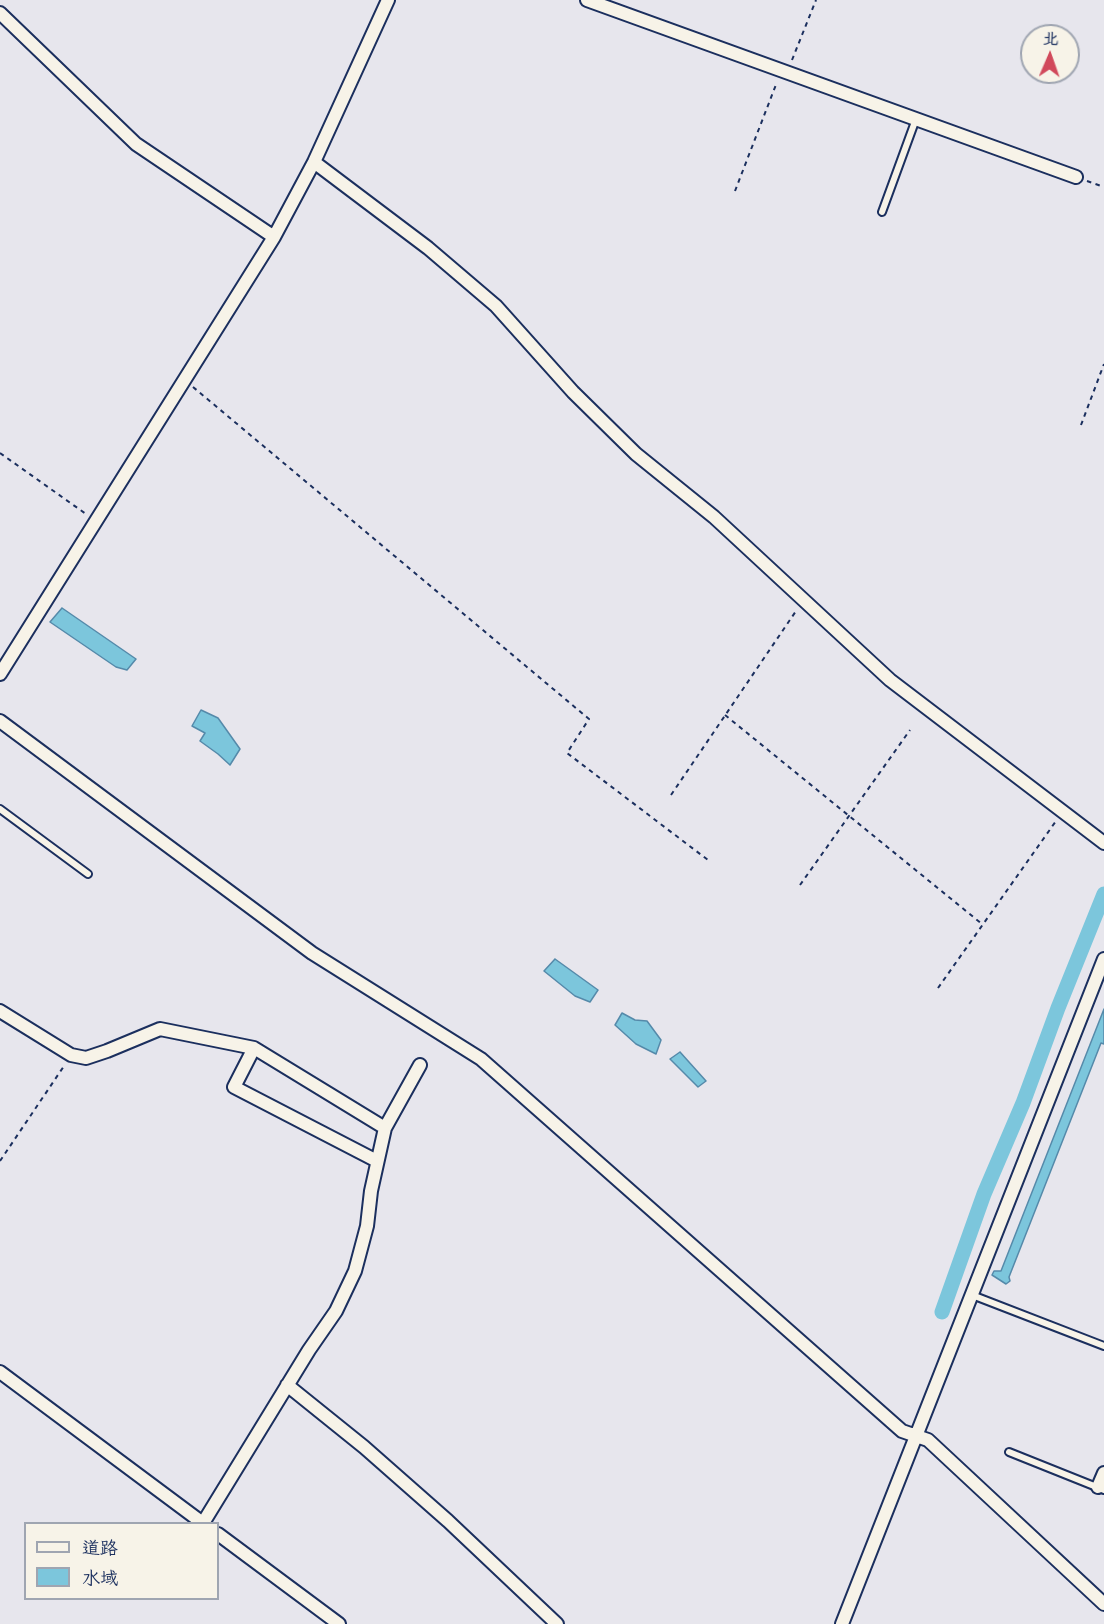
<!DOCTYPE html>
<meta charset="utf-8">
<style>
body{margin:0}
#map{position:relative;width:1104px;height:1624px;overflow:hidden;background:#e7e6ed;font-family:Delius,"LXGW WenKai TC",sans-serif}
canvas{display:block}
.legend{position:absolute;left:24px;top:1522px;width:195px;height:78px;box-sizing:border-box;background:#f7f3e8;border:2px solid #9fa5b1;margin:0;padding:8px 10px;list-style:none;font-size:18px;color:#1b2f5e}
.legend li{display:flex;align-items:center;gap:12px;height:30px}
.legend b{width:30px;border:2px solid #9fa5b1}
.north{position:absolute;left:1020px;top:24px;width:60px;height:60px;box-sizing:border-box;background:#f7f3e8;border:2px solid #9fa5b1;border-radius:50%;rotate:2deg;font-size:16px;font-weight:700;line-height:24px;text-align:center;color:#1b2f5e}
.north::after{content:'';display:block;margin:auto;width:21px;height:27px;background:#d1495b;clip-path:polygon(50% 0,100% 100%,50% 72%,0 100%)}
</style>
<div id="map">
<canvas width="1104" height="1624"></canvas>
<ul class="legend">
<li><b style="height:8px;background:#f7f3e8"></b>道路</li>
<li><b style="height:16px;background:#7cc6dc"></b>水域</li>
</ul>
<div class="north">北</div>
</div>
<script>
const context = document.querySelector('canvas').getContext('2d');
context.lineJoin = 'round';
function fillPath(path, color) {
  context.fillStyle = color;
  context.fill(path, 'evenodd');
}
function toPath(rows) {
  const path = new Path2D();
  for (const r of rows) {
    path.moveTo(r[0], r[1]);
    for (let i = 2; i < r.length; i += 2) path.lineTo(r[i], r[i + 1]);
  }
  return path;
}
function strokePath(path, color, width, dash) {
  context.strokeStyle = color;
  context.lineWidth = width;
  context.lineCap = dash ? 'butt' : 'round';
  context.setLineDash(dash || []);
  context.stroke(path);
}
const water = toPath([
 [62,608,136,659,127,670,116,667,50,622,62,608],
 [201,710,218,718,240,749,230,765,218,754,200,741,205,733,192,726,201,710],
 [555,959,598,990,590,1002,575,996,544,971,555,959],
 [1104,1009,1104,1044,1101,1043,1009,1277,1010,1281,1006,1284,992,1275,994,1271,1001,1271,1104,1009],
 [622,1013,635,1020,647,1021,661,1040,656,1054,636,1044,615,1025,622,1013],
 [680,1052,706,1081,698,1087,670,1059,680,1052]
]);
fillPath(water, '#7cc6dc');
strokePath(water, '#558aaa', 1.5);
strokePath(toPath([
 [942,1312,984,1194,1023,1103,1058,1008,1104,894]
]), '#7cc6dc', 15);
const lane = toPath([
 [882,212,916,119],
 [0,809,88,874],
 [972,1295,1104,1346],
 [1009,1452,1104,1490]
]);
const street = toPath([
 [587,0,1076,177],
 [0,13,136,144,274,237],
 [314,162,428,248,496,306,573,392,636,454,714,517,890,680,1104,843],
 [0,674,274,237,314,162,388,0],
 [0,721,312,953,481,1059,902,1431,928,1440,1104,1604],
 [0,1011,71,1055,86,1058,107,1051,160,1029,254,1048,385,1128],
 [254,1048,234,1087,377,1161],
 [0,1372,204,1524],
 [287,1385,364,1447,448,1521,557,1624],
 [1098,1487,1104,1473],
 [203,1523,309,1350,336,1311,355,1271,367,1226,371,1191,385,1128,420,1065],
 [218,1534,339,1624],
 [842,1624,1104,959]
]);
strokePath(lane, '#1b2f5e', 10);
strokePath(street, '#1b2f5e', 16);
strokePath(toPath([
 [792,60,816,0],
 [1087,181,1104,187],
 [735,191,777,82],
 [193,387,589,719,567,753,708,860],
 [1081,425,1104,364],
 [0,453,86,514],
 [725,715,982,924],
 [671,795,796,611],
 [800,885,910,730],
 [938,988,1056,821],
 [0,1161,64,1066]
]), '#1b2f5e', 2, [4.5, 4.5]);
strokePath(lane, '#f7f3e8', 6);
strokePath(street, '#f7f3e8', 12);
</script>
